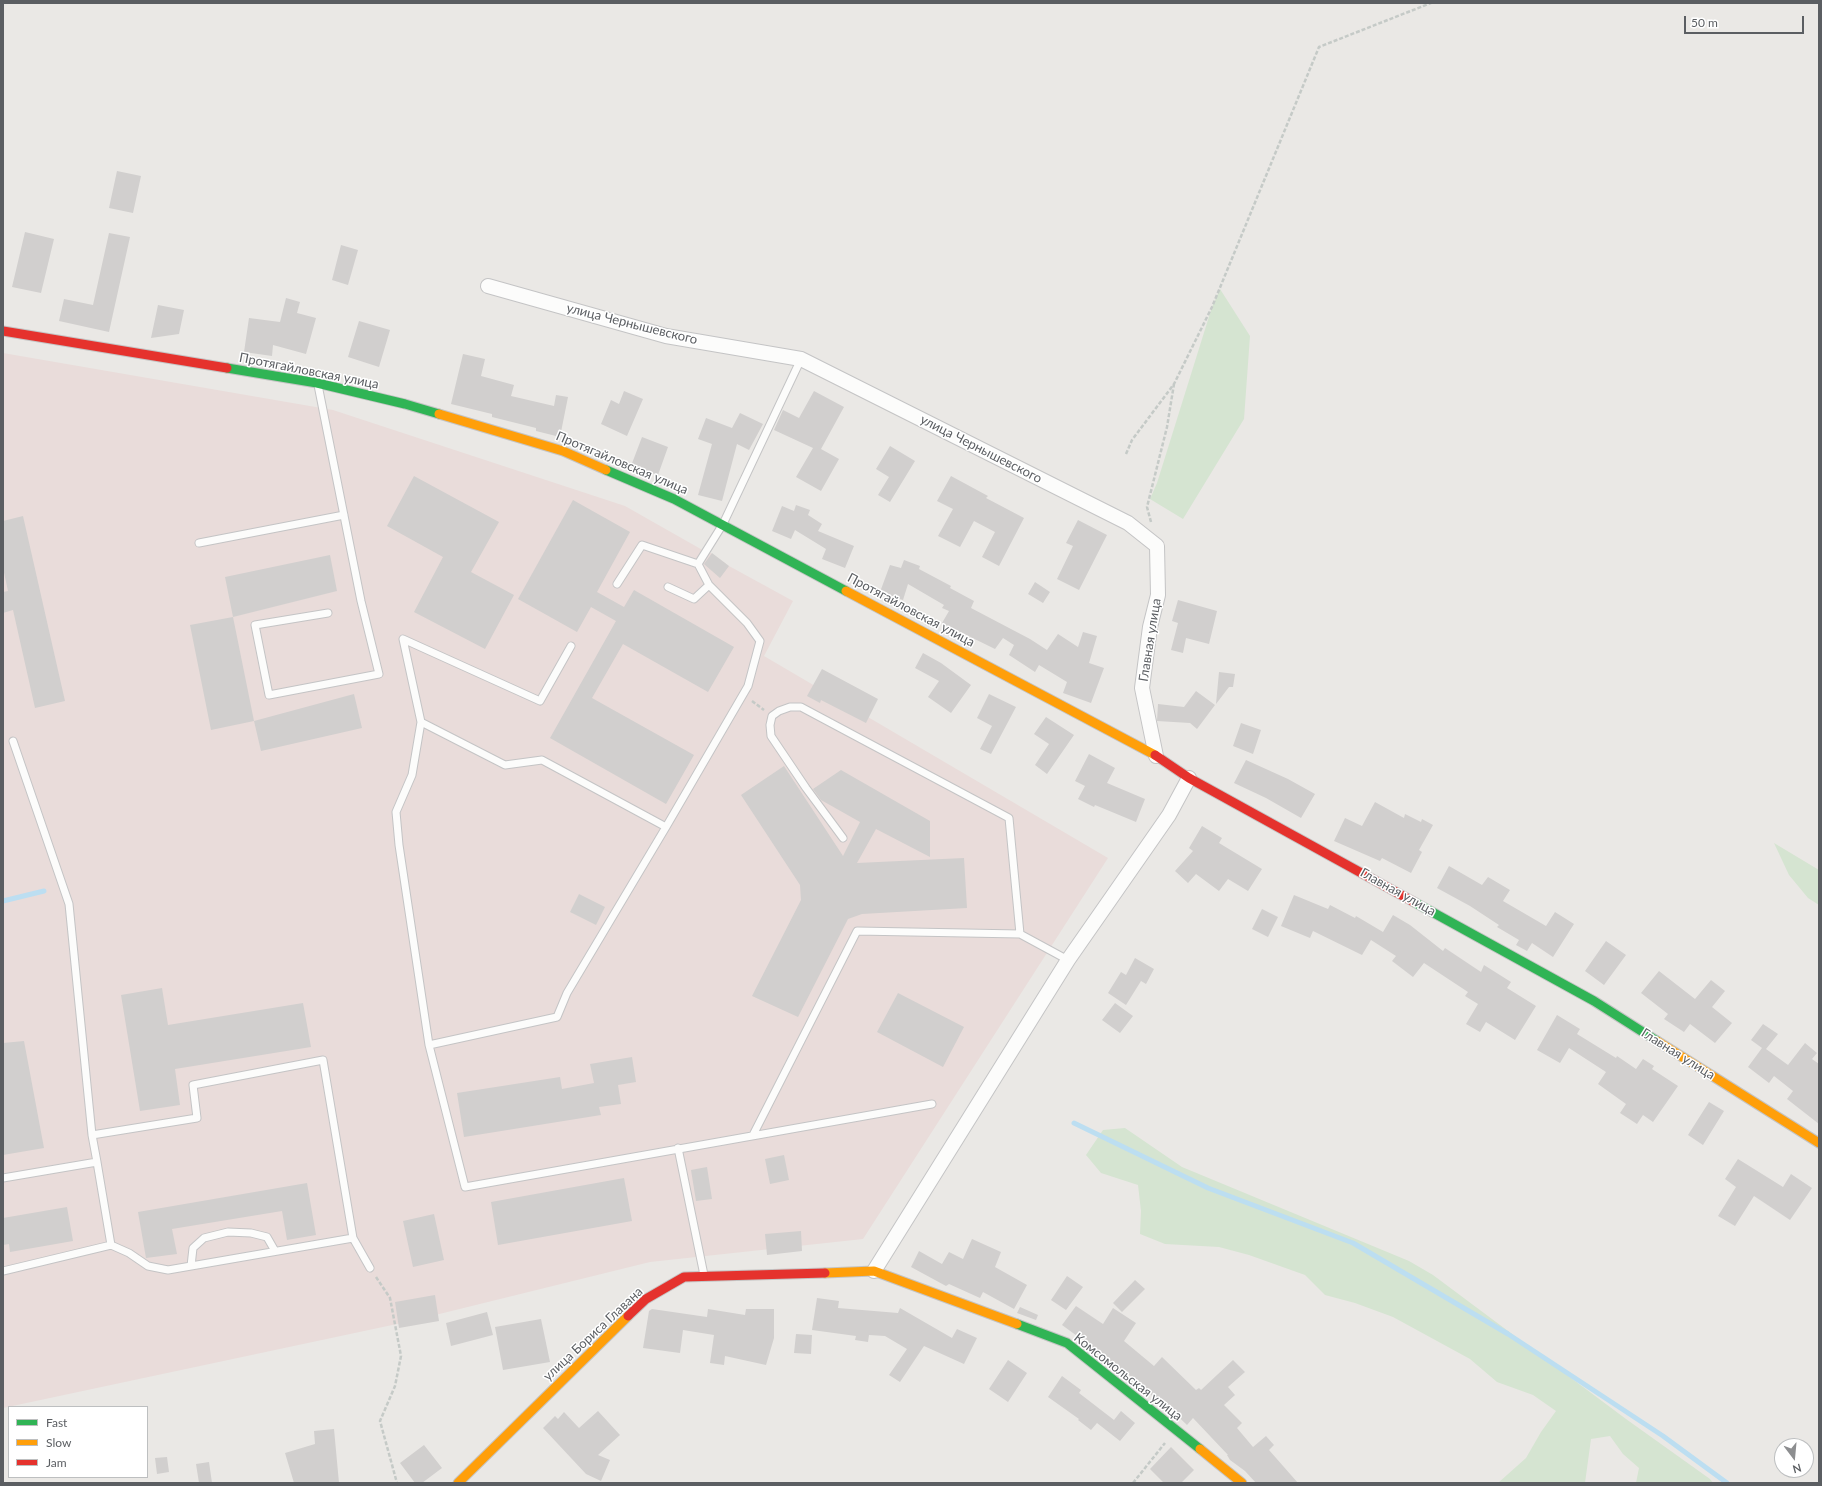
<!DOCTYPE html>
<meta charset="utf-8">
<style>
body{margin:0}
#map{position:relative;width:1822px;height:1486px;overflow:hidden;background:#eae8e5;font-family:Lato,sans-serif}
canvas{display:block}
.frame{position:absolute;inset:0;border:4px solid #5b5e62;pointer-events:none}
.legend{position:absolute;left:8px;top:1406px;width:140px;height:72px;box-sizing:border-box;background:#fff;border:1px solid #bdbfc0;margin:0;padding:5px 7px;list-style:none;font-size:12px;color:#5b5e62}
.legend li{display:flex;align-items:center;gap:8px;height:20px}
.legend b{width:20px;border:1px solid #bdbfc0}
.north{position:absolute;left:1774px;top:1438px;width:40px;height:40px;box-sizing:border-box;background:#fff;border:1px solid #bdbfc0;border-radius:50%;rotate:164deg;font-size:11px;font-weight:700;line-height:16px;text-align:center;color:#5b5e62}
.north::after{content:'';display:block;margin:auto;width:14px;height:18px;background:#8d8e90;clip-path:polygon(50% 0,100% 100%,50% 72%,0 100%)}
.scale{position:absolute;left:1684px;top:16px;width:120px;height:18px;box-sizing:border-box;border:2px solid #5b5e62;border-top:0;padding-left:5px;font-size:12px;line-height:14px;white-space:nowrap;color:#5b5e62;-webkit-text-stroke:3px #fff;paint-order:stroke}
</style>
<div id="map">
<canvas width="1822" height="1486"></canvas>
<div class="frame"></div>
<ul class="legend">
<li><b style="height:5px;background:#30b455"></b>Fast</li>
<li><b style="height:5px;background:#ff9f0a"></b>Slow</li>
<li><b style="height:5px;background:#e5322d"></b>Jam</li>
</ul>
<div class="north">N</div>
<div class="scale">50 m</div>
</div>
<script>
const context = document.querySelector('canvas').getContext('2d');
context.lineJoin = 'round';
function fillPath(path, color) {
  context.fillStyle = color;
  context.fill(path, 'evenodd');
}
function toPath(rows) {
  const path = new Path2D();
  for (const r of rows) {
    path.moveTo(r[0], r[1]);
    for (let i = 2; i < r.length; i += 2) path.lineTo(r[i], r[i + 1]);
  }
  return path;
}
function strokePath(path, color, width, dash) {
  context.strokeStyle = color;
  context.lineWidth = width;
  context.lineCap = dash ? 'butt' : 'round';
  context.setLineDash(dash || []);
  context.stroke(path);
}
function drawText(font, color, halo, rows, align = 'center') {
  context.font = font + ' Lato,sans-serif';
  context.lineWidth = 3;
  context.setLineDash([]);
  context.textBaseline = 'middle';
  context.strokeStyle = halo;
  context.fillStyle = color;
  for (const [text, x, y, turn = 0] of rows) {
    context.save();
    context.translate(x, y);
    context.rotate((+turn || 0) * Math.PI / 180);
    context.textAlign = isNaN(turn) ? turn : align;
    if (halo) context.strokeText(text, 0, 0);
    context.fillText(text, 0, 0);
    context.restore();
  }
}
fillPath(toPath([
 [3,353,333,410,625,506,706,552,711,553,729,566,793,601,764,656,1108,858,863,1239,650,1262,411,1321,3,1408]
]), '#e9dcda');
fillPath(toPath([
 [1220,289,1250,336,1244,419,1183,519,1150,499,1157,483,1212,307],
 [1774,843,1819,870,1819,905,1808,898,1789,875],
 [1125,1128,1182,1167,1409,1261,1433,1275,1626,1419,1710,1479,1713,1483,1636,1483,1639,1468,1623,1454,1610,1436,1591,1439,1585,1483,1498,1483,1526,1458,1541,1432,1556,1411,1533,1395,1497,1382,1470,1359,1393,1317,1355,1303,1325,1295,1305,1275,1249,1255,1219,1247,1165,1244,1140,1234,1141,1211,1138,1185,1101,1173,1086,1155,1103,1130]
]), '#d5e4d1');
strokePath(toPath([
 [3,901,44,891],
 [1074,1123,1208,1188,1353,1243,1508,1334,1663,1436,1727,1483]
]), '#bcdef1', 5);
fillPath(toPath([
 [117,171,141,176,133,213,109,208],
 [25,232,54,239,41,293,12,287],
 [109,233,130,237,109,332,59,321,64,299,93,305],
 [341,245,358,250,348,285,332,280],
 [286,298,300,302,297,313,316,318,306,354,273,345,272,356,244,352,249,318,280,322],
 [158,305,184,310,179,334,151,338],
 [359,321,390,330,379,367,348,357],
 [463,354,485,359,481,376,514,385,511,396,554,406,556,395,568,397,560,437,536,431,536,428,492,417,492,414,451,404],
 [624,391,643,399,627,436,601,424,611,400,619,404],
 [814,391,844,407,821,449,839,459,821,491,796,477,813,448,774,430,783,410,799,418],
 [740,413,763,424,749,450,737,444,722,501,698,495,712,444,698,439,706,418,732,428],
 [642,437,668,447,658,475,631,466],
 [890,446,915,461,890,502,878,495,889,477,876,469],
 [414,476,499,522,471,572,514,595,485,649,414,612,443,557,387,526],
 [951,476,988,496,986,498,1024,518,999,566,982,557,995,532,974,521,960,547,938,536,953,509,937,501],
 [573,500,630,532,597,592,624,607,634,590,734,647,708,692,623,644,592,698,694,755,666,804,550,738,616,621,591,607,577,632,518,599],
 [796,505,810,510,808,515,822,524,818,531,854,546,845,568,822,559,826,549,795,530,791,539,772,531,782,506,794,511],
 [23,516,65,701,35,708,13,610,3,613,3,592,8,591,3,568,3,521],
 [1078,520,1107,535,1079,590,1057,579,1073,546,1066,543],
 [712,553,729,566,720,578,704,564],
 [330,555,337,591,233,617,225,577],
 [904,560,920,566,919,569,951,586,950,588,974,601,971,608,1030,639,1047,650,1058,634,1078,647,1083,632,1097,636,1089,663,1104,668,1091,703,1063,693,1067,682,1039,665,1035,672,1009,655,1014,645,1003,638,995,649,942,623,949,611,942,608,944,605,908,584,903,600,880,592,890,565,901,568],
 [1035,582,1050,592,1043,603,1028,594],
 [1178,600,1217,611,1209,644,1186,638,1183,653,1171,650,1178,623,1172,621],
 [233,617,254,721,211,730,190,625],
 [923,653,941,663,971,685,951,713,928,697,939,681,915,668],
 [822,669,878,699,866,723,821,700,820,703,807,696],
 [1219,672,1235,674,1233,687,1229,687,1216,704],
 [1196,691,1215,705,1197,729,1190,723,1157,721,1158,704,1184,707],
 [354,694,362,728,261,751,254,721],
 [989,694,1016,707,991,754,980,749,992,726,977,718],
 [1046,717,1074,735,1047,774,1035,765,1049,744,1034,734],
 [1241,723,1261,730,1253,754,1233,746],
 [1089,754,1115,768,1107,783,1145,799,1136,822,1095,805,1094,807,1078,799,1085,786,1075,781],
 [1246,760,1288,779,1315,794,1301,818,1266,798,1234,783],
 [784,766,843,856,860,822,821,800,813,789,841,770,930,821,930,857,876,829,857,863,964,858,967,908,862,914,848,919,798,1017,752,996,801,900,800,885,741,795],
 [1375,802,1404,818,1405,814,1421,822,1422,819,1433,825,1419,850,1422,852,1411,873,1382,858,1380,861,1334,841,1345,818,1362,826],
 [1202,826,1222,838,1219,843,1262,869,1248,891,1228,879,1219,891,1196,874,1188,883,1175,871,1193,851,1189,848],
 [1449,866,1482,885,1488,877,1510,890,1503,901,1546,926,1555,912,1574,924,1553,957,1532,943,1527,951,1516,945,1519,940,1497,927,1499,925,1470,906,1437,888],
 [579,894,605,907,596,925,570,912],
 [1294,895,1328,909,1330,905,1355,918,1356,916,1383,932,1393,915,1410,925,1443,951,1445,948,1481,972,1484,965,1511,982,1507,988,1536,1006,1515,1040,1486,1022,1480,1032,1466,1024,1478,1004,1465,996,1468,992,1424,963,1413,977,1392,961,1396,956,1371,940,1362,955,1313,931,1310,938,1281,926],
 [1262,909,1278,917,1268,937,1252,929],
 [1606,941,1626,955,1604,985,1585,971],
 [1135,958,1154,969,1146,984,1141,981,1126,1005,1108,993,1121,972,1126,975],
 [1659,971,1695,999,1711,980,1725,991,1712,1007,1732,1023,1715,1043,1690,1024,1684,1032,1664,1019,1668,1014,1641,993],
 [162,988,168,1025,303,1003,311,1047,175,1069,180,1105,140,1111,121,995],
 [898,993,964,1027,943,1067,877,1032],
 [1115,1003,1133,1016,1120,1033,1102,1020],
 [1557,1015,1580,1029,1577,1034,1616,1058,1617,1056,1636,1069,1643,1059,1654,1066,1652,1069,1678,1086,1653,1122,1643,1115,1637,1124,1620,1113,1626,1104,1598,1084,1606,1072,1569,1048,1560,1063,1537,1050],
 [1763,1024,1778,1034,1766,1049,1788,1065,1805,1043,1817,1053,1812,1059,1819,1064,1819,1124,1787,1099,1793,1091,1774,1076,1769,1083,1748,1067,1762,1048,1751,1040],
 [24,1041,44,1148,3,1155,3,1043],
 [632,1057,636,1082,618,1085,621,1104,599,1107,601,1115,464,1137,457,1093,560,1077,562,1089,594,1083,590,1064],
 [1709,1102,1724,1111,1703,1145,1688,1135],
 [784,1155,789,1180,770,1184,765,1159],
 [1738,1159,1783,1187,1791,1174,1812,1188,1790,1220,1754,1196,1735,1226,1718,1216,1736,1187,1725,1179],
 [707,1167,712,1199,696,1201,691,1170],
 [624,1178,632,1221,498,1245,491,1202],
 [307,1183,316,1235,287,1240,282,1211,172,1229,177,1254,146,1258,138,1212],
 [67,1207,73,1241,10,1252,9,1244,3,1245,3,1218],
 [434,1214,444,1260,413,1267,403,1221],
 [801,1231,802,1251,767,1255,765,1234],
 [972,1239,1001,1252,995,1267,1027,1285,1014,1309,983,1292,980,1298,949,1284,946,1286,911,1267,919,1251,942,1264,949,1252,963,1259],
 [1067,1276,1083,1287,1066,1310,1051,1300],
 [1135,1280,1145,1289,1122,1312,1113,1303],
 [435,1295,439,1321,399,1328,395,1302],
 [817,1298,839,1301,838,1308,898,1313,900,1308,952,1338,957,1329,977,1338,964,1364,924,1346,900,1382,889,1375,907,1349,885,1336,869,1335,868,1342,855,1340,856,1336,812,1330],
 [1076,1306,1103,1324,1113,1308,1136,1323,1124,1341,1154,1366,1162,1357,1196,1390,1199,1388,1201,1390,1233,1360,1245,1372,1228,1387,1235,1395,1224,1405,1242,1423,1237,1428,1253,1447,1266,1436,1274,1445,1269,1450,1298,1483,1256,1483,1245,1471,1230,1460,1227,1455,1228,1455,1193,1418,1187,1425,1162,1401,1160,1403,1128,1374,1126,1376,1084,1342,1084,1341,1062,1325],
 [1020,1307,1038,1315,1036,1320,1017,1313],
 [652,1309,707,1317,708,1309,745,1315,746,1309,774,1309,774,1338,766,1365,725,1356,724,1365,710,1363,714,1335,683,1330,680,1353,643,1348,649,1311],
 [487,1312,493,1335,451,1346,446,1323],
 [541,1319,550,1362,503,1370,495,1327],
 [796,1334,812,1335,811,1354,794,1353],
 [1008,1360,1027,1373,1008,1402,989,1389],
 [1062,1376,1081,1390,1079,1393,1114,1420,1121,1411,1135,1423,1120,1441,1097,1423,1091,1430,1078,1420,1079,1419,1048,1397],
 [598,1411,620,1435,598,1455,610,1460,601,1481,586,1474,543,1428,555,1416,558,1419,564,1412,579,1428],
 [334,1429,339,1483,294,1483,285,1453,315,1444,314,1431],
 [424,1445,442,1468,422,1483,415,1483,400,1463],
 [1171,1447,1194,1470,1181,1483,1164,1483,1150,1469],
 [167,1457,169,1472,157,1474,155,1458],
 [209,1462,212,1483,199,1483,196,1464]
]), '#d1cfce');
const lane = toPath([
 [318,385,361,601,379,674,269,695,255,625,328,613],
 [199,543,344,515],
 [617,584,642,545,698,564],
 [668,587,694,599,709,585],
 [571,646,540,701,403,639,421,722,505,765,542,760,666,827,748,686,760,641,747,623,709,585,698,564,723,524,801,359],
 [421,722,412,775,396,812,399,845,429,1045,465,1187,932,1104],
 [13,741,69,904,92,1135],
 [843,838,806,788,771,736,770,725,772,716,779,711,790,707,801,707,1009,818,1020,934],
 [429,1045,557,1017,567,993,666,827],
 [753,1135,857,931,1020,934,1068,960],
 [678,1148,704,1275],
 [97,1162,92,1135,197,1118,193,1085,323,1060,353,1238],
 [3,1178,97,1162,111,1245,3,1271],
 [111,1245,129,1253,148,1266,168,1270,353,1238,370,1268],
 [191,1266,193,1248,204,1238,228,1232,251,1233,267,1237,275,1251]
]);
const street = toPath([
 [488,286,666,336,801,359,1128,523,1157,546,1158,595,1150,627,1142,688,1156,756],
 [874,1271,1068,960,1169,815,1189,778]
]);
const fast = toPath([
 [227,368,317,383,405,404,439,414],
 [606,470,674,499,846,591],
 [1414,902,1594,1001,1657,1041],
 [1017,1324,1067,1343,1200,1449]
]);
const slow = toPath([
 [439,414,563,451,606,470],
 [846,591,1155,755],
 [1657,1041,1819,1143],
 [825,1273,874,1271,1017,1324],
 [1200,1449,1242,1483],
 [458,1483,628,1316]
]);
const jam = toPath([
 [3,331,227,368],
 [1155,755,1189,778,1414,902],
 [628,1316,646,1299,684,1277,825,1273]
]);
strokePath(lane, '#c4c4c5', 9);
strokePath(street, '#c4c4c5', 16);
strokePath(fast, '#c4c4c4', 11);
strokePath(slow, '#c4c4c4', 11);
strokePath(jam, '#c4c4c4', 11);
strokePath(toPath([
 [1126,454,1132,440,1174,384,1212,307,1319,47,1431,3],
 [1151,522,1147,507,1167,427,1174,384],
 [752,701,764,710],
 [376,1277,390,1298,401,1356,395,1386,380,1421,397,1483],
 [1133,1483,1165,1443]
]), '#c5cac7', 2.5, [4, 2]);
strokePath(lane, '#fcfcfb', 7);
strokePath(street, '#fcfcfb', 14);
strokePath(fast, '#30b455', 9);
strokePath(slow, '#ff9f0a', 9);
strokePath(jam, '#e5322d', 9);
drawText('13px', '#5b5e62', '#fff', [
 ["улица Чернышевского",632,324,14],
 ["Протягайловская улица",309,371,11],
 ["улица Чернышевского",981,449,27],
 ["Протягайловская улица",622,463,23],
 ["Протягайловская улица",911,610,28],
 ["Главная улица",1150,640,-81],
 ["Главная улица",1398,892,29],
 ["Главная улица",1678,1054,32],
 ["улица Бориса Главана",593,1334,-43],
 ["Комсомольская улица",1128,1377,38]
]);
</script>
